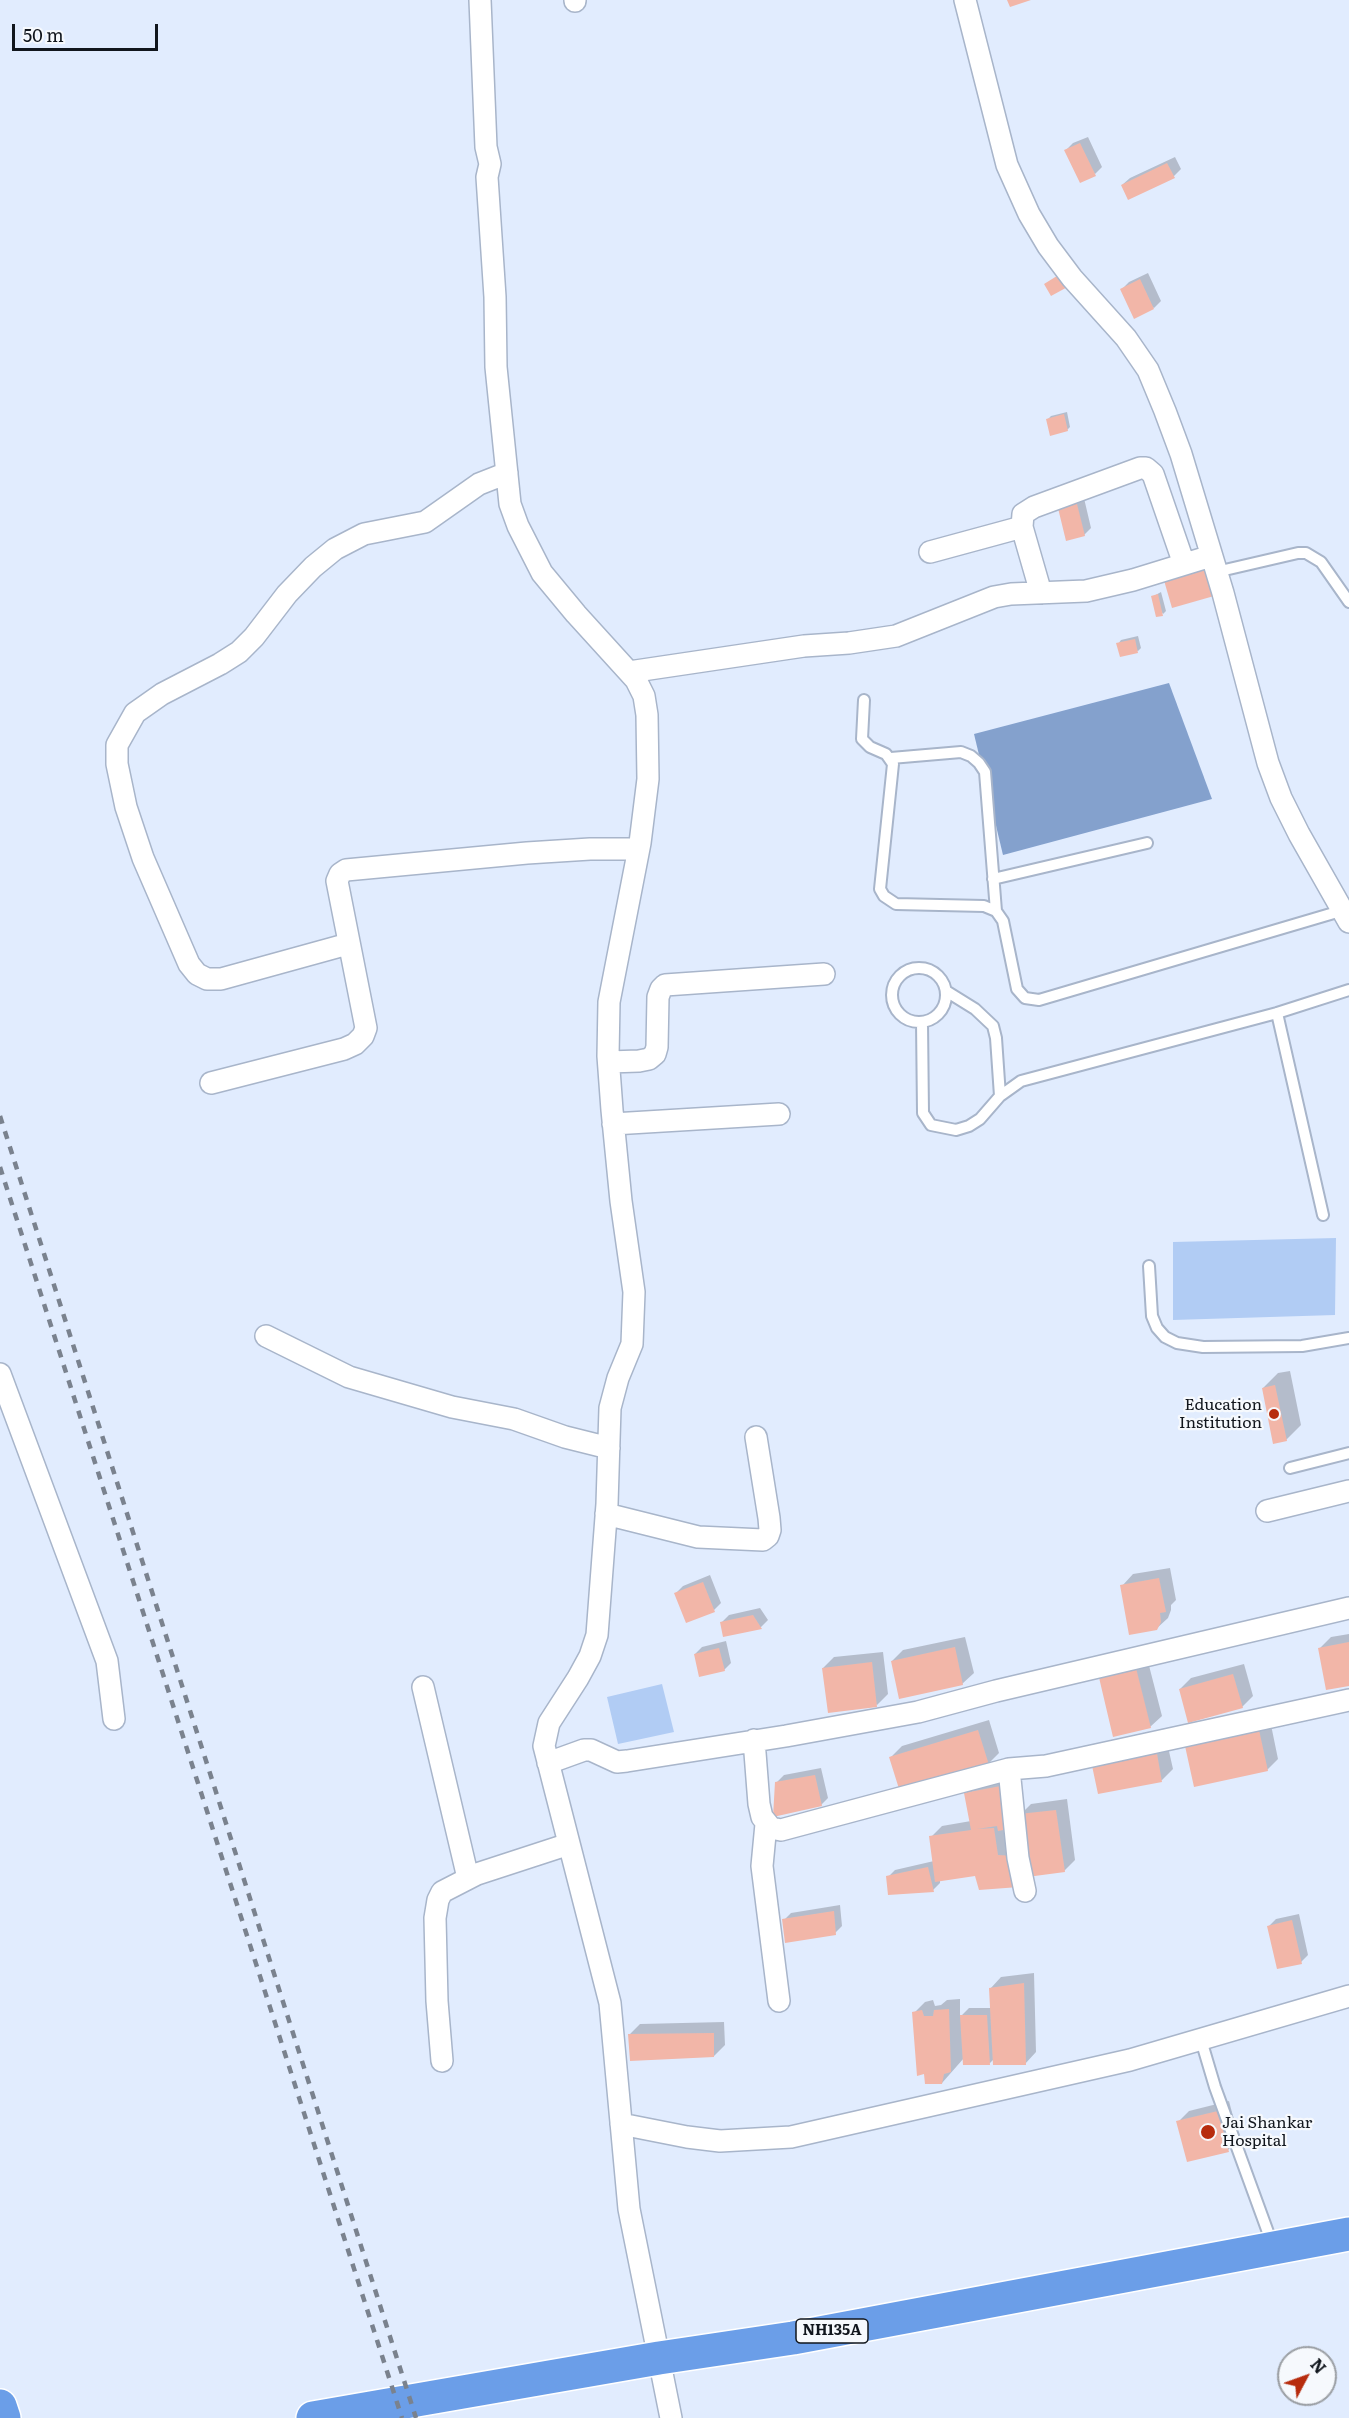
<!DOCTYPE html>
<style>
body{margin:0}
#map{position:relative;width:1349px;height:2418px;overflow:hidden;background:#e1ecfe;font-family:Literata,serif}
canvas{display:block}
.north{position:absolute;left:1277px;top:2346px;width:60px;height:60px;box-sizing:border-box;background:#f6f9fd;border:2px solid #9a9ea3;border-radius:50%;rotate:49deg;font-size:16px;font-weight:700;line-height:24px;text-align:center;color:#11161d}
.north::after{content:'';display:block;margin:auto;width:21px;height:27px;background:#b72c0e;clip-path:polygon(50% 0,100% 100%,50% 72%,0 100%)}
.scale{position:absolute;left:12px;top:24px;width:146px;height:27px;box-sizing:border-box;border:3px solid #11161d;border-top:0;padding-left:8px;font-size:18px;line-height:21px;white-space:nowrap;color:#11161d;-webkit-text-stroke:4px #f6f9fd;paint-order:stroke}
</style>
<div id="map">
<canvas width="1349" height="2418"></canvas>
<div class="north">N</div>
<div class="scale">50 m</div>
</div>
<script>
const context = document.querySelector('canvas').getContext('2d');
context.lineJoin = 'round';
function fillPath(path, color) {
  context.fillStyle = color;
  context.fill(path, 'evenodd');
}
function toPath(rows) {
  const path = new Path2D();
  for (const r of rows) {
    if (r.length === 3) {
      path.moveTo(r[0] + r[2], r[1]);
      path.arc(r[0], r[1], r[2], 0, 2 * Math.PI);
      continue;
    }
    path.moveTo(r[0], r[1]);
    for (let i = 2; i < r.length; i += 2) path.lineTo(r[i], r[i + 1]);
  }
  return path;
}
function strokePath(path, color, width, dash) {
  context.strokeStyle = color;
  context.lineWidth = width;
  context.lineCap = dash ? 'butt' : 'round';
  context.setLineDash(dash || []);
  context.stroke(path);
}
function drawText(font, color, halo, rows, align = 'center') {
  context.font = font + ' Literata,serif';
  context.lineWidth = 4.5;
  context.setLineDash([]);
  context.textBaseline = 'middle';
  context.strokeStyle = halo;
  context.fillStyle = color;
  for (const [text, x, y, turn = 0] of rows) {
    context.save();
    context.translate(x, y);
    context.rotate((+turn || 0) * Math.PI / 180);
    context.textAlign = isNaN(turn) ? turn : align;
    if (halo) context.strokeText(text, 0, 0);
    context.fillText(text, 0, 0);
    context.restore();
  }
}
fillPath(toPath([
 [1336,1238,1335,1315,1173,1320,1173,1242],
 [662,1684,674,1732,618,1744,607,1697]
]), '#b1ccf4');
fillPath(toPath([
 [1169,683,1212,799,1003,855,974,734]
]), '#84a1cd');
fillPath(toPath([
 [1088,137,1102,167,1095,174,1066,150,1073,143],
 [1175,157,1181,169,1174,176,1122,185,1130,178],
 [1148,273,1161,301,1154,308,1122,289,1129,282],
 [1067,412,1070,427,1067,430,1048,419,1051,416],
 [1083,494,1091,528,1084,535,1066,498],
 [1161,592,1166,611,1163,614,1152,597],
 [1138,636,1141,648,1138,651,1118,644,1121,640],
 [1290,1371,1301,1425,1286,1440,1263,1388,1278,1373],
 [1170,1568,1176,1600,1171,1605,1171,1610,1168,1618,1156,1629,1122,1586,1133,1574],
 [710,1575,721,1603,714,1610,676,1593,683,1586],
 [760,1608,768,1620,761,1627,725,1635,722,1622,729,1615],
 [1349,1634,1349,1684,1320,1648,1331,1637],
 [965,1637,974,1673,962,1684,892,1661,903,1650],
 [726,1641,731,1663,724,1670,695,1654,702,1647],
 [1145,1650,1162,1716,1150,1727,1098,1669],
 [883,1652,888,1694,877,1705,823,1668,834,1657],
 [1244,1664,1253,1696,1242,1707,1180,1689,1191,1678],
 [989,1720,999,1753,988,1764,891,1757,902,1746],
 [1270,1720,1278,1759,1267,1770,1196,1785],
 [1166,1738,1173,1769,1162,1780,1099,1792],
 [821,1768,828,1798,821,1805,777,1782,784,1775],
 [1017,1775,1024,1811,1031,1804,1067,1799,1075,1860,1064,1871,976,1874,940,1880,940,1883,933,1890,888,1877,895,1870,934,1861,931,1837,942,1826,971,1821,966,1793,977,1782],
 [840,1905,842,1926,835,1933,784,1920,791,1913],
 [1299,1914,1308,1955,1301,1962,1269,1926,1276,1919],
 [1034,1973,1036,2052,1025,2064,994,2059,990,2063,964,2058,942,2083,914,2013,925,2002,933,2000,935,2006,941,2005,947,2000,960,1999,960,2017,969,2008,991,2008,990,1989,1001,1977],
 [724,2022,725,2045,714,2056,629,2035,640,2024],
 [1229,2101,1239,2139,1228,2150,1178,2122,1189,2111]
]), '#0003');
fillPath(toPath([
 [1007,0,1031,0,1010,7],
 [1080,143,1096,176,1080,183,1064,150],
 [1167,163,1175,178,1128,200,1121,185],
 [1065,271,1073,284,1051,296,1044,284],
 [1140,279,1154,309,1134,319,1120,289],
 [1064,414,1068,431,1050,436,1046,419],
 [1076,500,1085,536,1066,541,1057,504],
 [1204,565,1214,596,1172,608,1163,577],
 [1158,594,1163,616,1156,617,1151,596],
 [1135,639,1138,653,1120,657,1116,643],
 [1275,1385,1287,1441,1273,1444,1262,1388],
 [1159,1578,1166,1612,1160,1613,1161,1622,1157,1630,1129,1635,1120,1585],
 [703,1582,715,1612,686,1623,674,1593],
 [753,1615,762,1629,723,1637,720,1622],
 [1349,1642,1349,1686,1326,1690,1318,1648],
 [955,1647,963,1685,899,1699,891,1661],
 [719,1648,725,1671,699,1677,694,1654],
 [1134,1660,1151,1728,1113,1737,1097,1669],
 [872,1662,877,1707,828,1713,822,1668],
 [1233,1674,1243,1708,1188,1723,1179,1689],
 [978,1730,989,1765,900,1792,889,1757],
 [1259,1730,1268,1771,1194,1787,1185,1746],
 [1156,1748,1162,1782,1098,1794,1091,1761],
 [815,1775,822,1806,773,1817,775,1782],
 [1006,1785,1014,1828,998,1831,997,1826,977,1829,994,1828,998,1855,1014,1856,1019,1887,979,1890,975,1876,935,1882,929,1836,971,1830,964,1793],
 [1056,1810,1065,1872,1027,1877,1019,1814],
 [928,1867,934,1892,888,1895,886,1876],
 [834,1911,836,1935,785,1943,782,1919],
 [1292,1920,1302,1964,1277,1969,1267,1926],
 [1024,1983,1026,2065,993,2065,989,1988],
 [949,2009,951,2072,944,2074,942,2084,925,2084,924,2074,917,2076,912,2012,922,2010,924,2016,933,2016,934,2010],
 [960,2015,987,2015,990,2065,963,2065],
 [714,2033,714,2057,630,2061,628,2034],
 [1218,2111,1229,2152,1187,2162,1176,2121]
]), '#f2b6a8');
const service = toPath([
 [1216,572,1298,553,1306,553,1321,562,1349,602],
 [864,700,862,739,870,747,886,754,893,764,880,889,884,896,896,904,984,906,996,911,1003,921,1017,989,1025,998,1039,1000,1344,910],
 [891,758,961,752,971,756,979,763,985,772,996,911],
 [993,879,1147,843],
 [919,995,27],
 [946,991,975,1009,993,1026,996,1038,1000,1096],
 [1277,1013,1323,1215],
 [922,1022,923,1113,931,1125,956,1130,969,1126,980,1119,1000,1096,1021,1081,1277,1013,1349,990],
 [1149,1266,1152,1316,1157,1328,1165,1337,1177,1343,1203,1347,1302,1346,1349,1338],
 [1290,1468,1349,1453],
 [1201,2040,1215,2087,1273,2246]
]);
const minor = toPath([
 [480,0,486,147,490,164,487,177,495,297,496,367,510,504,518,526,542,573,576,614,636,680,644,696,647,715,648,779,640,843,609,1002,608,1056,612,1110,621,1201,634,1292,632,1344,618,1378,610,1408,607,1504,597,1635,590,1656,578,1678,549,1723,544,1746,610,2003,629,2209,671,2418],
 [965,0,1007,165,1029,214,1048,246,1072,278,1126,338,1148,370,1165,411,1181,454,1223,593,1268,763,1281,798,1299,834,1349,922],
 [575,1,575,0],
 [930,552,1022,527],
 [1041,593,1022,527,1023,514,1034,507,1140,468,1146,468,1153,474,1184,564],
 [629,672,804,646,849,643,896,636,994,597,1011,594,1086,591,1133,580,1211,556],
 [348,944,221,979,207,979,197,974,189,964,143,858,126,807,117,764,117,745,135,713,162,694,220,664,239,652,254,637,287,594,313,567,335,549,364,534,425,522,479,484,507,473],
 [609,1062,639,1061,649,1059,655,1054,657,1047,658,997,661,989,665,985,824,974],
 [211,1083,344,1049,355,1044,363,1036,366,1028,337,881,340,874,346,870,527,853,590,849,638,849],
 [613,1124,779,1114],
 [266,1336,349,1377,452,1407,514,1419,565,1437,609,1448],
 [0,1374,107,1661,114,1719],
 [1267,1511,1349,1491],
 [606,1514,698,1537,763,1540,768,1536,770,1530,769,1518,756,1437],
 [423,1687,468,1878],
 [754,1740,759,1804,762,1817,771,1828,781,1830,1009,1769,1046,1766,1349,1700],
 [548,1763,584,1750,591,1750,617,1762,627,1761,786,1736,918,1712,996,1691,1349,1608],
 [1009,1769,1018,1858,1025,1891],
 [766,1824,762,1866,779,2001],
 [442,2061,437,2001,435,1918,438,1900,442,1892,477,1874,569,1844],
 [621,2124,687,2137,720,2141,791,2137,1130,2060,1349,1996]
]);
const trunk = toPath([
 [0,2406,4,2418],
 [313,2418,659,2358,793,2338,1349,2234]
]);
strokePath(service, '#a8b5ca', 14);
strokePath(minor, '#a8b5ca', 24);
strokePath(trunk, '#fff', 36);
strokePath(service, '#fff', 10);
strokePath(minor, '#fff', 21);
strokePath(trunk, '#6b9ee8', 33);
strokePath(toPath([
 [0,1116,416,2418],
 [0,1167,402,2418]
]), '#7a828e', 4.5, [8, 8]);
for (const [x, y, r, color] of [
 [1274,1414,6,"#b72c0e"],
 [1208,2132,8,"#b72c0e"]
]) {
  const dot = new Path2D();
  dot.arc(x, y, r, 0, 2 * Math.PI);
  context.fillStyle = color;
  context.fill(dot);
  strokePath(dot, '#f6f9fd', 2);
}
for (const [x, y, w] of [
 [832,2331,72]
]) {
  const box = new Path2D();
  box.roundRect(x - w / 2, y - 12, w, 24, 4.5);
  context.fillStyle = '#f6f9fd';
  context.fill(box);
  strokePath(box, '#11161d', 1.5);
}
drawText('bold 15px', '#11161d', null, [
 ["NH135A",832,2331]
]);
drawText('16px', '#11161d', '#f6f9fd', [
 ["Education",1262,1405],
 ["Institution",1262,1423],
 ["Jai Shankar",1222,2123,"left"],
 ["Hospital",1222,2141,"left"]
], 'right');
</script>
